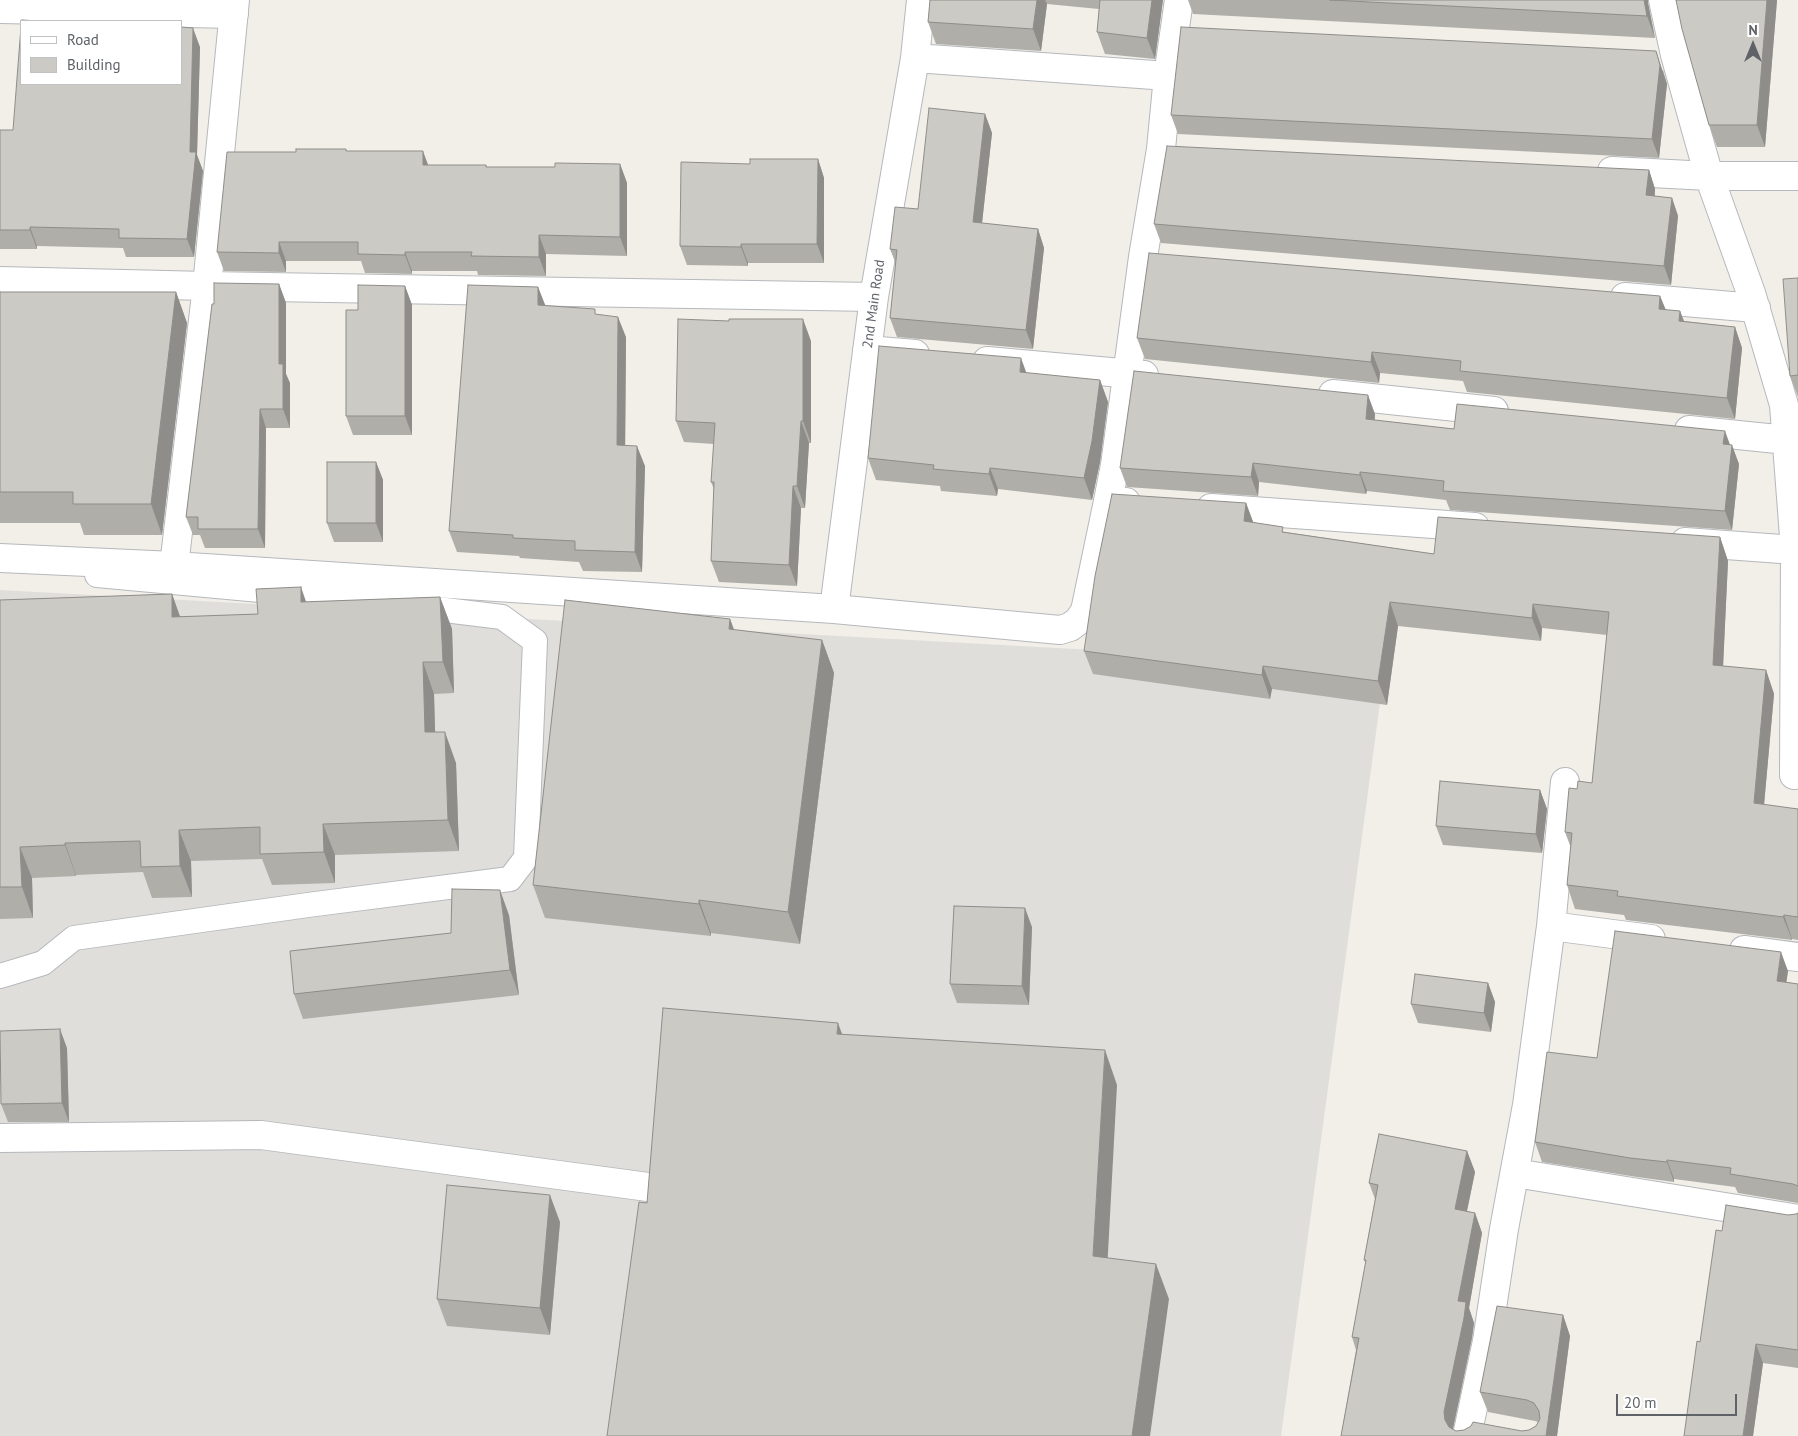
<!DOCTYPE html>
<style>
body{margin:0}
#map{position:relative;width:1798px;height:1436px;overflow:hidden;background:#f1efe8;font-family:"PT Sans",sans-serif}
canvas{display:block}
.legend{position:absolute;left:20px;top:20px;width:162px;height:65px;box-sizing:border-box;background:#fff;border:1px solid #bfc1c3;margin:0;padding:6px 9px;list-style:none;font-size:15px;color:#5f6368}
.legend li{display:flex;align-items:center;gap:10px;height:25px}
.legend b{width:25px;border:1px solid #bfc1c3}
.north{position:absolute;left:1728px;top:20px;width:50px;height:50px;-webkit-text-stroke:4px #fff;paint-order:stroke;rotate:0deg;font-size:14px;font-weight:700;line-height:20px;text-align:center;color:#5f6368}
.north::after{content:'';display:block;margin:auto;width:18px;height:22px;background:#5f6368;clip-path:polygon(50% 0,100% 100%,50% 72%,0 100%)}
.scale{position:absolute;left:1616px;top:1394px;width:121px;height:22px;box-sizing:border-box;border:2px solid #5f6368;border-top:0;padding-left:6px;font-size:15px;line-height:18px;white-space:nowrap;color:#5f6368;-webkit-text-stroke:4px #fff;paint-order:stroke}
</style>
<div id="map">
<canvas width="1798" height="1436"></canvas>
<ul class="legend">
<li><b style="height:6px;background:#fff"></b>Road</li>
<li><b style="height:14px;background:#cccac5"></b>Building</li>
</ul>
<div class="north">N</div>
<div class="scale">20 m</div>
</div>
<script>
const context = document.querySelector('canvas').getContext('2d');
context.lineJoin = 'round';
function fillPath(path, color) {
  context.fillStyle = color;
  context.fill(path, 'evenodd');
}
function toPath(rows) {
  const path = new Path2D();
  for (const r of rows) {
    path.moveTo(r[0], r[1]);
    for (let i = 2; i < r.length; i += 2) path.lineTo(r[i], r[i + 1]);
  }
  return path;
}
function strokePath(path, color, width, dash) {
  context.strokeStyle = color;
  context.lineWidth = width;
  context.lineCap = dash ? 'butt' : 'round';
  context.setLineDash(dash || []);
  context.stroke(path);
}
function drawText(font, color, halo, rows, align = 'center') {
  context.font = font + ' "PT Sans",sans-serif';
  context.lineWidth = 5;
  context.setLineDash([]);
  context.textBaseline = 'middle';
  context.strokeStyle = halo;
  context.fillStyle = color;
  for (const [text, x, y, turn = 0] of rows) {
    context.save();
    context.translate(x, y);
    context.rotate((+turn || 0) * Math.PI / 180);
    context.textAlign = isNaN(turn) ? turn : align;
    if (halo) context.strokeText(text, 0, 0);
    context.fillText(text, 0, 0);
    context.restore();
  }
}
fillPath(toPath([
 [0,590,1385,666,1281,1436,0,1436]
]), '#e0deda');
const lane = toPath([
 [0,976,43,963,74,938,308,905,510,879,526,858,535,641,502,617,347,598,97,575]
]);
const street = toPath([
 [1663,0,1675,55,1709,176,1751,293,1784,405,1795,550,1794,775],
 [0,9,234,14],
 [915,58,1168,76],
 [1612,171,1709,176,1798,176],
 [0,281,207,286,874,297],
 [1625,297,1756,308],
 [867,350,915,354],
 [987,361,1144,375],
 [1333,394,1494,411],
 [1689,430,1787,440],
 [1126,502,1108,501,1115,465,1143,257,1161,149,1168,76,1179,0],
 [1211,508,1475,527],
 [1685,542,1795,550],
 [0,558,174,566,834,609,1060,630,1070,627,1078,621,1085,611,1108,501],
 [174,566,207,286,235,0],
 [834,609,874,297,915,58,921,0],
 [1551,926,1651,939],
 [1744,950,1798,957],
 [0,1138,261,1135,648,1187],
 [1515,1173,1798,1219],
 [1467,1436,1487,1341,1504,1229,1527,1105,1551,926,1565,782]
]);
strokePath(lane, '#b5b8bc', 26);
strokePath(street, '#b5b8bc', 30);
strokePath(lane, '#fff', 24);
strokePath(street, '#fff', 28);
fillPath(toPath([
 [930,0,1163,0,1155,59,1105,54,1097,32,1099,9,1047,4,1041,51,936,44,928,22],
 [1188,0,1648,0,1648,3,1655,38,1193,14],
 [1676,0,1777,0,1765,147,1717,147,1709,125],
 [200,47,197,155,203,171,194,257,126,257,123,248,37,246,37,249,0,249,0,130,13,130],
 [1663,70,1667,84,1659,158,1178,134,1171,115],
 [985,114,992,133,982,223,1038,229,1044,248,1033,349,897,337,890,318,896,264,890,249],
 [347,151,428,165,486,165,487,167,555,167,620,164,627,183,627,256,546,254,546,276,478,275,477,271,412,271,412,274,365,273,361,261,286,261,286,272,224,271,217,252,296,152],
 [818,159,824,178,824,263,748,263,748,266,687,265,680,246,750,164],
 [1649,170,1655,189,1655,196,1672,198,1678,216,1671,285,1161,243,1154,224],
 [1798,278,1798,397,1790,376],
 [279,284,286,303,286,374,290,383,290,428,266,428,265,548,205,548,200,535,193,535,186,517,214,304],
 [405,286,412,305,412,435,353,435,346,416,358,310],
 [538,287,545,306,597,315,626,337,625,446,645,466,642,572,583,571,579,562,520,558,519,556,457,552,449,531],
 [0,292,176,292,187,323,162,535,84,535,80,523,0,523],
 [1660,296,1666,310,1680,311,1684,321,1735,327,1742,348,1735,419,1467,392,1463,381,1380,373,1379,383,1145,359,1137,338],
 [811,341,811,443,809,443,805,508,801,508,797,586,719,582,711,561,714,489,711,482,714,444,684,442,676,421],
 [1027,373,1100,380,1108,402,1100,462,1092,500,998,489,997,496,941,491,940,486,876,480,868,458],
 [1375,414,1375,420,1454,429,1730,445,1739,464,1732,530,1450,510,1446,500,1367,491,1366,494,1259,482,1258,496,1127,487,1120,468],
 [376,462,383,480,383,542,334,542,327,523],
 [1246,503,1253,522,1285,532,1434,554,1720,537,1728,561,1723,666,1766,670,1774,694,1764,805,1798,809,1798,940,1792,939,1792,940,1626,920,1624,915,1575,909,1567,885,1571,848,1565,832,1577,789,1592,783,1607,635,1542,628,1541,641,1398,626,1387,705,1272,689,1270,699,1093,674,1084,651],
 [172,594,180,617,258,614,306,602,440,597,452,629,454,693,434,694,435,732,456,763,459,851,335,855,335,883,272,885,262,859,191,861,192,897,152,898,143,872,76,875,76,876,32,878,33,918,0,919,0,600],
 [730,619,734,630,822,640,834,673,800,944,711,933,711,936,545,918,533,885],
 [1540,790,1547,809,1542,853,1443,845,1436,826],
 [509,915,519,995,303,1019,294,994,451,933],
 [1032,927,1029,1005,957,1003,950,984],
 [1788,971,1786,982,1798,984,1798,1203,1738,1193,1735,1187,1674,1179,1674,1182,1637,1177,1542,1162,1535,1142,1597,1058],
 [1488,983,1495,1002,1491,1032,1418,1023,1411,1004],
 [67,1048,69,1122,8,1122,1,1104],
 [1467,1151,1475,1172,1467,1211,1475,1213,1482,1233,1469,1308,1474,1323,1472,1338,1453,1429,1456,1431,1522,1431,1529,1430,1536,1426,1538,1422,1535,1421,1488,1412,1480,1392,1563,1315,1570,1336,1557,1436,1341,1436,1356,1350,1352,1337,1366,1264,1364,1260,1375,1199,1369,1183],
 [1798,1213,1798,1368,1763,1363,1753,1436,1684,1436,1700,1342,1722,1231,1788,1215,1796,1214],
 [560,1222,550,1335,447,1326,437,1299]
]), '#afaea9');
fillPath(toPath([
 [1037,0,1045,0,1047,4,1041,51,1033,29],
 [1152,0,1163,0,1155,59,1147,38],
 [1644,0,1648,0,1648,3,1655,38,1647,16],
 [1767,0,1777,0,1765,147,1757,125],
 [193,28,200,47,197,155,203,171,194,257,187,239],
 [1656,51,1667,84,1659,158,1652,139],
 [985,114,992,133,980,241,973,222],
 [423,151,430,170,423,165],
 [818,159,824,178,824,263,817,244],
 [620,164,627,183,627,256,620,237],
 [1649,170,1655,189,1653,214,1646,195],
 [1672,198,1678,216,1671,285,1664,266],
 [30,227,37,246,37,249,30,230],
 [1038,229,1044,248,1033,349,1026,330],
 [539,235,546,254,546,276,539,257],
 [279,242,286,261,286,272,279,253],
 [741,244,748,263,748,266,741,247],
 [405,252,412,271,412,274,405,255],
 [279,284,286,303,286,374,290,383,290,428,283,409,279,364],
 [405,286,412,305,412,435,405,416],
 [538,287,546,307,538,305],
 [176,292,187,323,162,535,151,504],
 [1660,296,1668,316,1659,309],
 [1680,311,1688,332,1679,321],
 [618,317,626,337,625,466,617,445],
 [803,319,811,341,811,443,803,421],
 [1735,327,1742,348,1735,419,1727,398],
 [1372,352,1380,373,1379,383,1371,362],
 [1021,358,1029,380,1020,372],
 [1100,380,1108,402,1100,462,1092,500,1084,478],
 [1368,395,1375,414,1373,438,1366,419],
 [260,409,266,428,265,548,258,529],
 [801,421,809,443,805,508,797,486],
 [1725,431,1732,450,1732,445,1739,464,1732,530,1725,511,1723,444],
 [637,446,645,466,642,572,635,552],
 [376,462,383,480,383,542,376,523],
 [1253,463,1259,482,1258,496,1251,477],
 [990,468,998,489,997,496,989,474],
 [1360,472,1367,491,1366,494,1360,475],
 [793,486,801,508,797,586,789,565],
 [1246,503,1255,527,1244,521],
 [1720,537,1728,561,1722,689,1713,665],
 [301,587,312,619,301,602],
 [172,594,183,625,172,617],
 [440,597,452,629,454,693,443,662],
 [1390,602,1398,626,1387,705,1378,681],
 [1533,604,1542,628,1541,641,1532,618],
 [730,619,742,651,729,629],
 [822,640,834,673,800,944,788,912],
 [423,662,434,694,436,763,425,732],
 [1263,666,1272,689,1270,699,1262,675],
 [1766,670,1774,694,1762,827,1754,803],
 [445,732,456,763,459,851,448,820],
 [1540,790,1547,809,1542,853,1536,834],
 [323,824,335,855,335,883,324,852],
 [179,830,191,861,192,897,180,866],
 [65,843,76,875,76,876,65,845],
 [20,847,32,878,33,918,22,887],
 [500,890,509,915,519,995,510,970],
 [699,900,711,933,711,936,699,904],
 [1025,908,1032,927,1029,1005,1022,986],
 [1784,915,1792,939,1792,940,1783,917],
 [1781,952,1788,971,1784,1000,1777,981],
 [1488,983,1495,1002,1491,1032,1484,1013],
 [838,1023,851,1058,837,1034],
 [60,1029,67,1048,69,1122,62,1103],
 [1105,1050,1117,1085,1106,1290,1093,1256],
 [1467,1151,1475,1172,1463,1230,1455,1209],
 [1667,1160,1674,1179,1674,1182,1667,1162],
 [550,1195,560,1222,550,1335,540,1308],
 [1475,1213,1482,1233,1469,1308,1474,1323,1472,1338,1452,1433,1445,1420,1444,1412,1458,1301],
 [1156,1264,1169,1299,1150,1436,1132,1436],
 [1563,1315,1570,1336,1557,1436,1546,1436],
 [1756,1344,1763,1363,1753,1436,1743,1436]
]), '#8f8d8a');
const building = toPath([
 [930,0,1037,0,1033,29,928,22,930,0],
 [1100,0,1152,0,1147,38,1097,32,1100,0],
 [1330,0,1644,0,1647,16,1330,0],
 [1676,0,1767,0,1757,125,1709,125,1682,29,1676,0],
 [22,20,39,21,22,21,22,20],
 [21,27,21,84,181,84,181,27,193,28,190,152,196,152,187,239,119,238,119,229,30,227,30,230,0,230,0,130,13,130,21,27],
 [1181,27,1656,51,1660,65,1652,139,1171,115,1181,27],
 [929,108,985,114,973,222,1038,229,1026,330,890,318,897,250,890,249,895,207,918,209,929,108],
 [1167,146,1649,170,1646,195,1672,198,1664,266,1154,224,1167,146],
 [296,149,346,149,346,151,423,151,423,165,486,165,486,167,555,167,555,163,620,164,620,237,539,235,539,257,471,256,472,252,405,252,405,255,358,254,358,242,279,242,279,253,217,252,227,152,296,152,296,149],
 [750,159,818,159,817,244,741,244,741,247,680,246,681,162,750,164,750,159],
 [1149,253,1660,296,1659,309,1680,311,1679,321,1735,327,1727,398,1460,371,1461,361,1372,352,1371,362,1137,338,1149,253],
 [1798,278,1798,375,1790,376,1783,279,1798,278],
 [214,283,279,284,279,364,283,364,283,409,260,409,258,529,198,529,198,517,186,517,212,304,214,304,214,283],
 [358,285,405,286,405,416,346,416,346,310,358,310,358,285],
 [468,285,538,287,538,305,595,309,595,314,618,317,617,445,637,446,635,552,575,550,575,541,513,538,513,535,449,531,468,285],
 [0,292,176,292,151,504,73,504,73,492,0,492,0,292],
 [678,319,729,321,729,319,803,319,803,421,801,421,797,486,793,486,789,565,711,561,714,482,711,482,715,423,676,421,678,319],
 [879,346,1021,358,1020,372,1100,380,1092,441,1084,478,990,468,989,474,933,469,934,465,868,458,879,346],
 [1134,371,1368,395,1366,419,1454,429,1457,404,1725,431,1723,444,1732,445,1725,511,1443,491,1444,481,1360,472,1360,475,1253,463,1251,477,1120,468,1134,371],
 [327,462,376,462,376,523,327,523,327,462],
 [1112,494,1246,503,1244,521,1283,527,1282,532,1434,554,1438,517,1720,537,1713,665,1766,670,1754,803,1798,809,1798,917,1784,915,1783,917,1617,896,1618,891,1567,885,1572,833,1565,832,1569,788,1577,789,1578,781,1592,783,1609,612,1533,604,1532,618,1390,602,1378,681,1263,666,1262,675,1084,651,1095,576,1112,494],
 [301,587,301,602,440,597,443,662,423,662,425,732,445,732,448,820,323,824,324,852,260,854,260,827,179,830,180,866,141,867,140,841,65,843,65,845,20,847,22,887,0,887,0,600,172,594,172,617,258,614,256,589,301,587],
 [565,600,730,619,729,629,822,640,788,912,699,900,699,904,533,885,565,600],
 [1440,781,1540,790,1536,834,1436,826,1440,781],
 [452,889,500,890,510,970,294,994,290,951,451,933,452,889],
 [954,906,1025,908,1022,986,950,984,954,906],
 [1615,931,1781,952,1777,981,1798,984,1798,1186,1793,1184,1730,1174,1731,1168,1667,1160,1667,1162,1630,1158,1535,1142,1547,1052,1597,1058,1615,931],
 [1415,974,1488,983,1484,1013,1411,1004,1415,974],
 [663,1008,838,1023,837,1034,1105,1050,1093,1256,1156,1264,1132,1436,607,1436,639,1202,647,1203,663,1008],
 [60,1029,62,1103,1,1104,0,1031,60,1029],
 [1379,1134,1467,1151,1455,1209,1475,1213,1458,1301,1466,1302,1464,1318,1444,1412,1445,1420,1449,1427,1456,1431,1464,1430,1471,1426,1473,1422,1522,1431,1529,1430,1536,1426,1540,1419,1539,1411,1534,1403,1527,1400,1480,1392,1497,1306,1563,1315,1546,1436,1341,1436,1359,1338,1352,1337,1366,1260,1364,1260,1378,1185,1369,1183,1379,1134],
 [447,1185,550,1195,540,1308,437,1299,447,1185],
 [1726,1205,1788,1215,1796,1214,1798,1213,1798,1350,1756,1344,1743,1436,1684,1436,1697,1341,1700,1342,1716,1230,1722,1231,1726,1205]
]);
fillPath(building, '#cccac5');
strokePath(building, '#8f8d8a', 1);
drawText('14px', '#5f6368', '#fff', [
 ["2nd Main Road",874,304,-82]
]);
</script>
